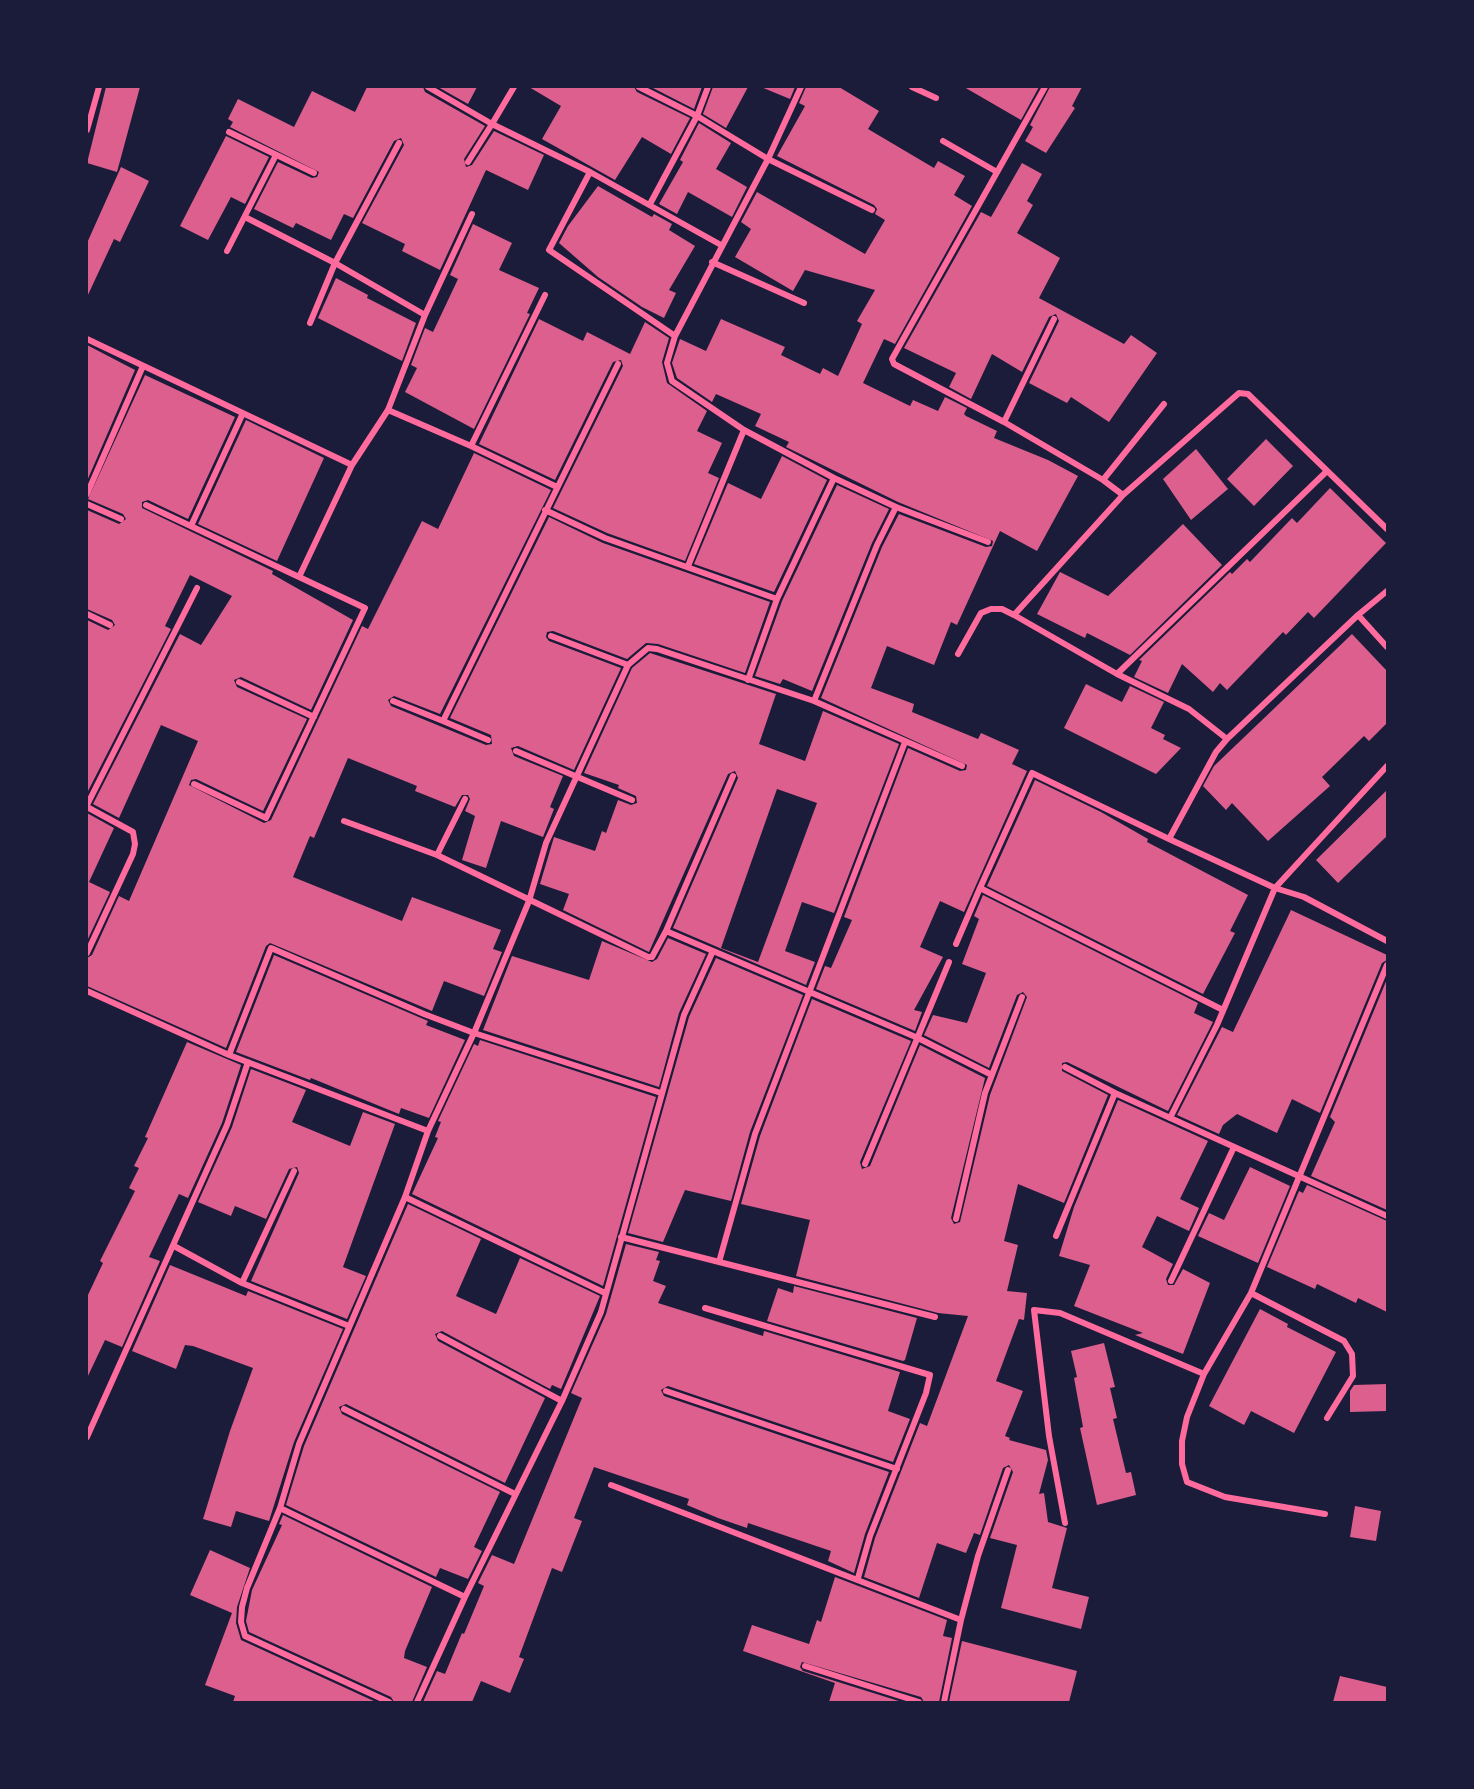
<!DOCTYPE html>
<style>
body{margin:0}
#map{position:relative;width:1474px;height:1789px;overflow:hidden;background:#1b1b3a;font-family:"Public Sans",sans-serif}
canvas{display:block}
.frame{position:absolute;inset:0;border:88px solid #1b1b3a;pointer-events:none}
</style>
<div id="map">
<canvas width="1474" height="1789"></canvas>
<div class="frame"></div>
</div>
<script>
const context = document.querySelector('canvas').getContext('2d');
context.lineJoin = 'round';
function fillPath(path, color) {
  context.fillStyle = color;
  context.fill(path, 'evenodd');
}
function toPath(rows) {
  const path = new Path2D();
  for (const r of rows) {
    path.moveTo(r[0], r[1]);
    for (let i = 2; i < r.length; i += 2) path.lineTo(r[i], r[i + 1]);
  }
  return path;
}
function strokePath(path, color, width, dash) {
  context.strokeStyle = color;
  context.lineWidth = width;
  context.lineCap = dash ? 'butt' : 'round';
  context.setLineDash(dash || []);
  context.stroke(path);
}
fillPath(toPath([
 [106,87,140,87,117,172,87,163],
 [367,87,423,87,425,92,485,126,464,159,466,167,472,165,494,131,544,155,528,190,486,170,440,270,402,251,405,244,362,223,404,145,401,138,394,141,353,218,344,214,331,240,296,223,293,228,254,209,278,162,312,178,317,177,319,172,230,127,233,122,228,119,238,99,294,127,312,91,355,112],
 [438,87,477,87,468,104],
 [529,87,634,87,637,92,690,118,671,154,642,137,615,180,542,139,561,106],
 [651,87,702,87,694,109],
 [713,87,748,87,726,128,703,114],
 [761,87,795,87,790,99],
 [806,87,839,87,879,111,868,129,934,168,938,161,965,176,954,195,972,206,895,344,884,339,863,383,910,406,913,400,938,411,945,397,967,408,964,414,966,416,997,431,994,438,1048,460,1078,476,1037,551,1000,531,957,625,951,622,934,665,887,646,871,688,914,704,912,712,978,739,981,733,1019,750,1012,764,1027,771,964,912,940,901,920,947,943,957,914,1010,922,1012,915,1031,816,989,825,966,831,968,852,920,844,917,908,748,960,771,966,770,967,765,821,698,882,547,899,514,986,547,992,546,993,541,898,502,786,447,789,442,755,426,761,414,716,394,712,402,677,378,672,363,680,339,706,351,721,319,785,347,781,355,820,374,823,368,838,376,862,324,857,321,875,290,805,270,793,291,735,257,751,229,741,222,757,192,865,254,885,220,875,214,877,209,874,205,777,156,805,106,799,103],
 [964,87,1039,87,1021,120],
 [1050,87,1082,87,1072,106,1075,108,1046,153,1025,141,1033,127,1030,125],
 [699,123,731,143,716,169,747,187,732,217,688,192,677,214,659,204,683,162,680,160],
 [226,136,269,157,245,204,231,197,208,240,180,226],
 [1022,163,1042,174,1027,201,1033,205,1017,233,1060,258,1039,298,1124,344,1131,335,1157,353,1109,422,1071,397,1067,403,1029,383,1059,321,1056,314,1049,317,1022,372,992,354,971,399,949,387,956,373,904,348,981,212,991,217],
 [121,167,149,181,120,242,114,239,87,297,87,243],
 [598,186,652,217,654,214,672,224,669,230,695,246,669,290,676,293,664,318,642,307,598,277,559,243,568,226],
 [473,224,512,243,499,270,539,288,527,313,530,314,474,429,405,392,417,368,411,365,425,328,433,332,458,279,450,275],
 [336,278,368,295,367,298,416,323,402,361,318,318],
 [539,319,583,341,587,332,630,354,645,322,669,338,662,362,667,383,707,411,697,431,722,443,708,473,719,478,685,561,607,533,553,508,623,366,621,360,613,362,555,480,479,444],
 [87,345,135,370,87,481],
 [145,375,235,417,188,519,148,500,142,502,142,508,273,571,272,574,353,620,311,710,241,677,234,680,237,687,307,719,263,811,196,779,191,780,189,785,264,823,271,820,362,626,368,629,422,521,438,529,474,453,551,490,440,714,394,696,388,700,391,706,486,745,492,744,491,735,450,718,549,517,603,543,770,602,745,673,658,644,646,643,627,659,553,631,547,632,546,637,549,641,621,668,574,770,518,746,511,748,514,756,563,776,550,807,554,809,543,837,501,821,486,868,462,860,475,816,465,811,470,799,468,795,462,795,455,807,415,791,417,786,348,758,314,838,310,836,293,877,402,921,412,897,501,930,493,949,502,952,484,996,444,981,432,1011,270,943,266,946,226,1048,87,986,87,958,92,955,119,896,129,901,198,741,161,725,119,818,93,804,180,634,201,645,232,596,190,575,165,626,171,629,87,793,87,620,108,630,115,625,112,620,87,609,87,510,119,524,126,519,123,514,88,499],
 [246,420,324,458,277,561,198,524],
 [1266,439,1293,466,1254,506,1227,479],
 [1196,449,1228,489,1191,520,1163,479],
 [782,456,827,480,774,592,694,564,728,483,761,499],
 [837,485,889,509,872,543,812,691,783,679,780,684,755,676,782,601],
 [1330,488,1386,543,1314,618,1308,612,1286,635,1283,632,1227,690,1220,683,1213,692,1182,664,1168,693,1134,677,1142,661,1139,660,1230,572,1232,574,1247,559,1250,562,1292,518,1297,523],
 [1183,524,1222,565,1130,655,1087,633,1085,638,1037,614,1060,572,1108,596],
 [1352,634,1387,671,1387,723,1369,741,1364,736,1322,777,1330,786,1268,841,1232,803,1226,810,1203,786,1214,766],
 [650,653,776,694,759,744,805,761,823,711,899,744,834,913,802,902,785,951,815,962,806,985,673,928,738,778,735,771,728,774,649,952,563,910,569,894,540,884,554,837,595,851,602,831,606,833,618,800,631,805,637,803,636,796,618,788,619,785,584,773,632,668],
 [777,789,817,803,758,962,721,948],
 [1086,684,1122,702,1130,686,1164,702,1151,728,1165,735,1163,739,1181,748,1156,774,1064,728],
 [1035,780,1101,812,1148,839,1147,842,1248,895,1230,931,1235,933,1203,994,987,886],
 [1387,790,1387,836,1338,883,1316,860],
 [87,813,114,828,89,882,110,892,87,941],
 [983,895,1198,1003,1194,1013,1213,1022,1168,1111,1067,1062,1062,1063,1062,1071,1108,1095,1064,1203,1018,1184,1004,1241,1018,1245,1007,1291,1027,1293,1024,1320,1019,1319,996,1381,1023,1391,1005,1436,1010,1438,1009,1440,1046,1450,1048,1460,1039,1494,1044,1493,1048,1522,1067,1528,1052,1588,1089,1597,1081,1629,1001,1608,1017,1545,990,1538,1013,1472,1009,1465,1003,1468,980,1535,974,1533,966,1553,937,1543,919,1598,864,1577,875,1538,920,1423,927,1426,968,1316,938,1313,796,1276,810,1220,741,1204,760,1136,812,999,911,1041,860,1162,862,1169,870,1166,920,1045,985,1078,951,1218,954,1224,960,1222,990,1095,1027,997,1023,992,1017,995,989,1068,924,1035,933,1015,967,1023,986,973,962,964,979,919,974,916],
 [1291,910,1387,955,1387,960,1382,963,1320,1113,1292,1099,1277,1133,1237,1114,1223,1125,1219,1134,1177,1115,1222,1027,1233,1032],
 [668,938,706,954,679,1013,659,1087,483,1030,512,956,589,980,602,941,652,962,657,959],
 [274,955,428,1021,426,1025,465,1040,429,1118,401,1108,399,1114,311,1078,310,1080,236,1052],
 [716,958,803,995,750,1132,731,1201,685,1190,663,1242,628,1233,689,1017],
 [1387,979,1387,1210,1311,1176,1335,1122,1330,1117],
 [480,1040,656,1097,603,1286,412,1194,438,1138,435,1137,441,1122,438,1121,474,1044,478,1046],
 [187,1042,241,1065,222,1123,188,1198,179,1194,149,1257,160,1261,122,1347,105,1340,87,1378,87,1297,103,1263,100,1261,135,1191,129,1188,139,1168,134,1166,148,1138,145,1137],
 [251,1069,306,1090,292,1122,350,1146,363,1112,395,1124,343,1267,366,1276,347,1319,251,1281,299,1173,297,1167,289,1169,266,1219,235,1206,231,1216,198,1202,232,1127],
 [1118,1100,1208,1141,1180,1199,1199,1208,1189,1231,1157,1216,1142,1247,1173,1264,1166,1279,1168,1285,1174,1285,1183,1269,1210,1283,1183,1354,1135,1335,1143,1333,1074,1306,1090,1265,1059,1256,1074,1207],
 [1250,1167,1290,1186,1258,1263,1198,1236,1209,1213,1224,1220],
 [1307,1185,1387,1221,1387,1312,1358,1298,1356,1303,1317,1284,1315,1289,1267,1267,1299,1191,1303,1193],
 [408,1204,481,1239,456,1296,496,1314,520,1258,600,1296,561,1389,552,1385,550,1389,442,1331,435,1334,438,1341,545,1398,505,1483,346,1404,339,1407,342,1414,500,1492,474,1547,482,1551,468,1579,440,1568,436,1577,286,1505,304,1446],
 [626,1244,659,1252,656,1260,660,1261,653,1281,666,1286,658,1303,763,1336,764,1331,900,1372,888,1411,910,1419,893,1462,668,1386,661,1390,664,1396,889,1472,865,1534,854,1573,828,1561,831,1551,748,1523,747,1528,718,1518,687,1505,689,1499,594,1467,574,1518,582,1521,562,1572,552,1568,519,1657,524,1659,510,1693,481,1681,472,1702,423,1702,437,1671,445,1674,462,1633,464,1634,484,1586,478,1583,492,1555,514,1564,582,1398,571,1393,606,1314],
 [170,1265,246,1296,248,1291,343,1329,294,1442,269,1521,236,1511,231,1527,203,1519,230,1431,253,1368,193,1346,185,1345,176,1369,132,1351],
 [794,1286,917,1318,905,1360,903,1361,767,1321,778,1288,793,1293],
 [1260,1309,1288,1324,1287,1327,1336,1352,1294,1433,1251,1411,1244,1425,1209,1406],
 [1104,1343,1115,1387,1110,1388,1117,1418,1113,1419,1126,1473,1131,1472,1136,1495,1097,1505,1080,1428,1083,1427,1074,1378,1077,1377,1071,1351],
 [1387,1384,1387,1411,1350,1412,1350,1391,1354,1385],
 [1355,1506,1381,1511,1376,1541,1350,1537],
 [283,1515,432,1587,405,1651,404,1658,427,1667,412,1702,394,1702,391,1697,249,1632,246,1621,252,1590,282,1525,279,1524],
 [210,1550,250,1568,237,1607,236,1623,241,1640,376,1702,233,1702,235,1696,205,1685,232,1613,190,1595],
 [835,1577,947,1620,943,1636,952,1638,939,1702,924,1702,921,1697,802,1662,800,1667,803,1671,902,1702,829,1702,835,1683,743,1651,752,1625,809,1644,817,1620,821,1622],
 [962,1641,1077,1671,1069,1702,949,1702],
 [1340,1676,1387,1687,1387,1702,1333,1702]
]), '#dd5f8e');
strokePath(toPath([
 [428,87,492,124,468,162],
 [514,87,492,124,590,172],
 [639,87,697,116,768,159,675,336,667,363,672,381,744,430,834,478],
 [801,87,768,159,872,210],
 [912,87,936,98],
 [1045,87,892,359,894,364,1004,422,1103,480,1123,495],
 [87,130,99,87],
 [229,132,314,173],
 [943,141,997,172],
 [650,204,697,116,708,87],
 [245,217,335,263,425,315,388,410,352,465,299,577],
 [227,251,276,155],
 [712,262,804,303],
 [425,315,472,214],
 [310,323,335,263,399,143],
 [675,336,549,250,590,172,721,245],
 [87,339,352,465],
 [388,410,471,446,557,487],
 [1004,422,1054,319],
 [471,446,545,295],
 [1103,480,1164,404],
 [87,494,143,366],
 [87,504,121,519],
 [146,505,365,608,266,818,194,784],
 [545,510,605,538,777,599],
 [191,526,243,413],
 [1387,529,1248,394,1239,393,1123,495,1014,615,1117,674,1189,709,1227,739,1358,615,1387,591],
 [688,566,744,430],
 [87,614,110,625],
 [1358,615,1387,647],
 [551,636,628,665],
 [958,654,981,613,991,609,1002,609,1014,615],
 [1117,674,1326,472],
 [748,680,777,599,834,478,896,507,988,542],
 [239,682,314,717],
 [393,701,443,721],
 [814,701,877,545,896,507],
 [1227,739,1216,752,1169,839,1275,888,1304,897,1387,941],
 [488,740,443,721,618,364],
 [516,751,632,800],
 [465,799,437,855,648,957,652,957,666,931,918,1038,992,1075,985,1093,956,1219],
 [87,805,197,588],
 [87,807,133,832,135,844,133,854,87,953],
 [344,821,437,855],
 [1169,839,1032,773,980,888,1223,1010],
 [666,931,733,776],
 [956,944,980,888],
 [87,991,229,1055,428,1131],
 [229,1055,271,948,424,1014,474,1033,661,1093],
 [1065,1067,1115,1093,1387,1216],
 [992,1075,1022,997],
 [1170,1118,1217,1025,1275,888,1387,766],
 [865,1164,949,962],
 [405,1197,605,1293],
 [1056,1236,1115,1093],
 [621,1237,935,1317],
 [174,1246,242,1283,349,1326],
 [719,1262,755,1134,905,742],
 [1171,1281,1234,1147],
 [242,1283,294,1171],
 [1251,1293,1344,1341,1352,1354,1353,1376,1327,1418],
 [705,1308,930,1375,926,1393,870,1536,858,1578],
 [440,1336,562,1401],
 [1204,1374,1187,1417,1182,1441,1182,1464,1187,1482,1225,1497,1325,1514],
 [666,1391,897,1469],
 [344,1409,515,1494],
 [87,1437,227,1125,248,1062],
 [611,1485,961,1620],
 [280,1508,465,1597],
 [1065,1523,1049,1436,1034,1310,1060,1313,1204,1374,1251,1293,1387,965],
 [805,1666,919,1702],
 [389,1702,245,1636,241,1622,242,1607,247,1588,280,1508,299,1444,405,1197,428,1131,474,1033,529,901,546,843,628,665,648,648,657,649,814,701,962,766],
 [417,1702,465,1597,562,1401,601,1312,684,1015,712,953],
 [944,1702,961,1620,978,1556,1008,1470]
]), '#ff6b9d', 6);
</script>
